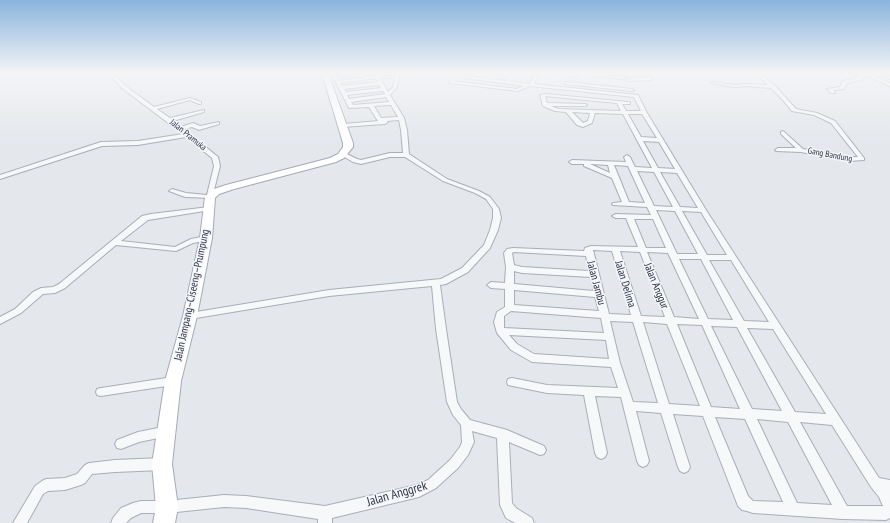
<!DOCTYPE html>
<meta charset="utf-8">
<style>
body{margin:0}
canvas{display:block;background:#e4e7ec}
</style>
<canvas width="890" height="523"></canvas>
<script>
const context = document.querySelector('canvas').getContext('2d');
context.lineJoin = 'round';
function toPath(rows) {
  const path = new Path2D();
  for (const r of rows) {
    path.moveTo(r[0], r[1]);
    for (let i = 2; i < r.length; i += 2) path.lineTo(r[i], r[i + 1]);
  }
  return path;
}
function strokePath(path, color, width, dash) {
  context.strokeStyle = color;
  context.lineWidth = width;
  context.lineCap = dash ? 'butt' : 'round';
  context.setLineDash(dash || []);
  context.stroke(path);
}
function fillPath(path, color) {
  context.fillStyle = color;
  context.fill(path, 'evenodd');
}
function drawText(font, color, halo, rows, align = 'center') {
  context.font = font + ' "PT Sans Narrow",sans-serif';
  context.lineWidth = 3;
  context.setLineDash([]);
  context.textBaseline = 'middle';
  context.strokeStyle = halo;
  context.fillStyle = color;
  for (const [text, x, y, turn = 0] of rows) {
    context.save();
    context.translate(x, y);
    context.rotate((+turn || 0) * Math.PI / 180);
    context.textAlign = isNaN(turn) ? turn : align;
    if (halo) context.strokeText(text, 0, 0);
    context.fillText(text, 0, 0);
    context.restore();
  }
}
const street = toPath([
 [108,73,113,73,127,87,154,107,190,98,201,102,201,104,199,104,190,100,157,109,170,118,204,110,204,112,173,121,181,127,193,123,200,126,219,122,219,124,199,130,192,127,184,129,218,157,220,166,212,198,185,197,169,191,172,189,186,193,207,195,214,166,212,158,186,137,138,145,102,146,0,179,0,175,101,142,138,141,183,134,123,89,108,73],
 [331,73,335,73,336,75,363,73,337,77,339,81,375,76,373,73,377,73,378,75,378,73,382,73,383,76,395,76,396,73,400,73,397,87,390,95,404,118,407,130,409,154,447,179,479,191,490,197,499,209,501,218,498,230,490,248,468,272,446,284,440,285,446,329,457,402,461,409,470,420,507,430,544,446,546,450,544,454,540,455,509,442,512,503,516,508,532,518,534,523,515,523,506,518,500,505,497,438,472,431,474,442,468,455,458,468,436,488,419,497,332,518,332,523,318,523,318,519,246,508,224,507,167,513,141,513,131,518,126,523,111,523,113,518,121,508,133,503,141,501,167,501,224,495,246,496,325,506,417,485,428,480,450,460,460,447,462,442,461,425,453,415,447,402,436,329,432,286,329,296,190,319,187,318,185,316,187,314,190,313,329,290,441,279,462,268,484,245,490,230,493,218,493,209,486,199,475,193,443,181,405,157,390,157,361,164,353,162,341,155,340,154,343,152,357,159,361,160,390,153,403,153,401,130,399,120,387,121,388,122,385,124,342,127,341,126,344,124,378,121,369,107,349,108,331,73],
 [376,78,378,82,342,86,340,83,376,78],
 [380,78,395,78,393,87,388,92,380,78],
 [379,85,381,88,346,92,344,89,379,85],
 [383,91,385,94,349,99,347,95,383,91],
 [386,97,389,102,353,105,351,102,386,97],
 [391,105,398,117,381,118,374,106,391,105],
 [456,73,460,73,459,75,506,81,512,73,516,73,510,81,530,84,535,73,539,73,534,84,638,95,647,113,706,210,879,478,890,480,890,518,886,520,843,519,753,513,747,511,742,510,738,506,703,416,673,414,690,467,688,471,684,473,680,471,678,467,661,413,636,411,649,461,647,465,643,467,639,465,637,461,621,397,595,396,607,453,605,457,601,459,597,457,595,453,584,395,547,393,508,385,507,382,508,379,512,378,547,385,618,388,611,367,532,362,511,350,497,333,494,322,497,312,505,307,505,289,491,288,487,285,491,282,505,283,506,267,504,253,507,249,513,248,584,251,585,248,591,246,638,247,626,218,616,218,612,216,616,214,651,215,647,207,613,205,612,204,613,203,622,202,612,178,584,166,584,164,572,164,569,162,572,160,626,162,624,157,627,155,630,157,635,167,652,168,623,114,595,113,592,123,583,127,577,125,566,112,555,111,543,106,540,95,546,94,628,102,630,102,630,104,622,104,626,111,641,111,634,97,530,86,518,91,449,83,449,82,456,73],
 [457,77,524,86,517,89,454,81,457,77],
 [545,96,617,103,621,111,558,109,551,106,585,106,587,105,585,104,547,103,545,96],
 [572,112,590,113,588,121,583,123,572,112],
 [628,114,642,114,657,138,641,137,628,114],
 [643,141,659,142,675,169,658,168,643,141],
 [590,164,608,165,610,173,590,164],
 [614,165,628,166,645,203,629,202,614,165],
 [637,171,654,172,673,207,654,206,637,171],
 [660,172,677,173,698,208,680,207,660,172],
 [656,210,675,211,698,254,677,254,656,210],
 [682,211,701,212,727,255,707,255,682,211],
 [634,219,653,219,666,248,646,248,634,219],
 [593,250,612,251,631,315,609,314,593,250],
 [620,251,640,252,665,317,641,316,620,251],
 [514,252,586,256,589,271,522,267,514,265,512,253,514,252],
 [647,252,668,253,699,319,674,317,647,252],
 [679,259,701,259,733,320,708,319,679,259],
 [709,260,731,260,769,322,744,321,709,260],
 [514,271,522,273,591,277,594,291,514,284,514,271],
 [514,290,595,297,599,311,514,305,514,290],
 [511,311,601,318,604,333,504,328,504,316,511,311],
 [610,321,633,322,658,403,633,402,620,363,610,321],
 [643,322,667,324,700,406,669,404,643,322],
 [677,324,702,325,740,409,711,407,677,324],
 [711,326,737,327,782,411,752,409,711,326],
 [747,328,773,329,826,414,795,412,747,328],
 [509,335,606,340,609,359,534,354,517,344,509,335],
 [715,417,745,419,783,502,753,501,748,496,715,417],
 [757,419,788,422,832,505,797,503,757,419],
 [800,422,832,425,871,487,879,497,883,506,847,506,800,422],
 [549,73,564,73,579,76,577,77,549,73],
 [584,73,623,77,625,78,623,79,586,75,584,73],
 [623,73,646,74,653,79,651,80,628,81,626,80,626,79,647,78,645,76,627,76,623,73],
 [755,73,760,73,775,86,796,109,817,113,835,121,864,158,864,160,849,161,801,152,776,151,775,150,778,148,796,148,781,134,781,132,783,131,803,149,849,157,858,157,831,123,814,115,792,111,782,99,771,88,746,86,734,87,711,83,713,82,734,85,746,84,768,85,755,73],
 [862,73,868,73,890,83,890,86,867,76,861,77,862,80,847,83,844,89,833,90,835,92,835,93,831,93,827,89,840,87,843,81,858,78,857,75,863,74,862,73],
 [877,73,883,73,890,76,890,79,877,73],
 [567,82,632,89,634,90,632,91,565,84,565,83,567,82],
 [209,207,211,208,212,209,211,210,148,220,121,241,175,247,191,239,206,236,210,238,209,240,193,243,176,251,116,245,65,288,55,293,43,294,21,313,0,324,0,317,15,309,33,292,41,288,53,287,59,284,142,216,151,214,209,207],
 [173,377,177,378,178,381,177,384,173,385,101,396,97,395,96,392,97,389,101,388,173,377],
 [168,426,172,427,174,431,172,435,168,436,139,442,121,449,117,448,115,444,117,440,138,432,168,426],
 [162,458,166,460,168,464,166,468,162,470,115,472,92,474,85,483,81,485,65,490,48,491,43,494,27,523,13,523,35,486,42,481,46,479,65,478,77,474,85,465,89,463,115,460,162,458]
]);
const primary = toPath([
 [322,73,328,73,353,143,353,147,344,158,336,162,234,189,219,194,215,198,212,238,197,316,181,381,172,464,178,507,175,523,153,523,156,507,152,464,165,381,183,316,200,238,205,197,211,190,226,185,330,158,338,154,343,147,343,143,322,73]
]);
strokePath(street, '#a9aeb7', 2);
strokePath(primary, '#a3abb8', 2);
fillPath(street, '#f7f8fa');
fillPath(primary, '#fff');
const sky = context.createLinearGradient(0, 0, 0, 146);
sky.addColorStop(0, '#8bb4dd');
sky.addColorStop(0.5, '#f3f4f6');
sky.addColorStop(1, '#f3f4f600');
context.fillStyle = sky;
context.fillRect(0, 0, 890, 146);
drawText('9px', '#2b3445', '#f4f6f9', [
 ["Jalan Pramuka",188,135,39],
 ["Gang Bandung",830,155,11]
]);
drawText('11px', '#2b3445', '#f4f6f9', [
 ["Jalan Jambu",596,283,75],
 ["Jalan Delima",625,284,73],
 ["Jalan Anggur",656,286,68],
 ["Jalan Jampang–Ciseeng–Prumpung",192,295,-78]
]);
drawText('13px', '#2b3445', '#f4f6f9', [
 ["Jalan Anggrek",397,494,-16]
]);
</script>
